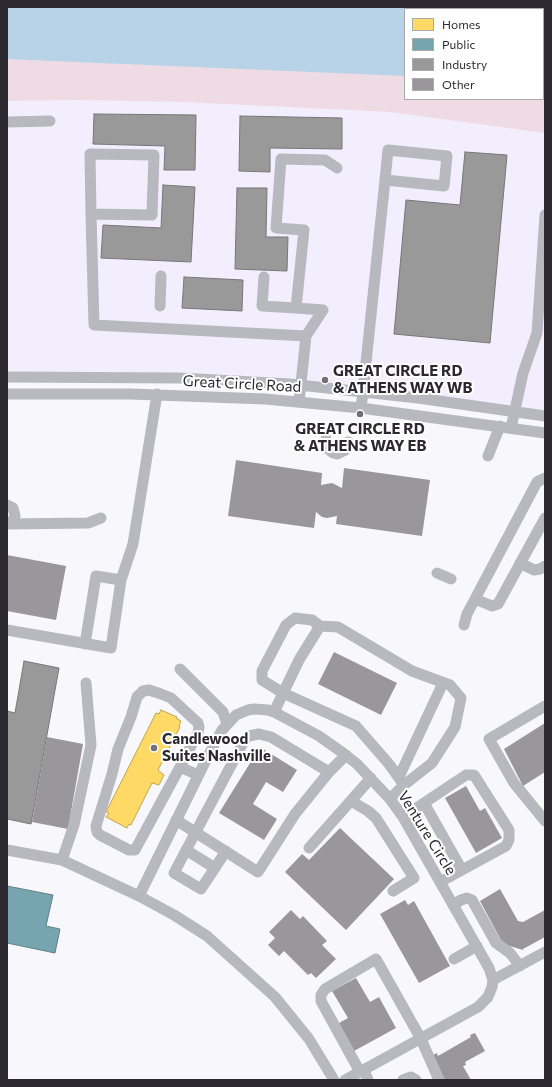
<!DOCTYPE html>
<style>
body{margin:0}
#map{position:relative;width:552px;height:1087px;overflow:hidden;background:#f8f7fc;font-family:Commissioner,sans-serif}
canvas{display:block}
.frame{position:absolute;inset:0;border:8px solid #2b292f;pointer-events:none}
.legend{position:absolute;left:404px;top:8px;width:140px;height:92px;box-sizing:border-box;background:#fff;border:1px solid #aaa9ac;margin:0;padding:5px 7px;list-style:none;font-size:12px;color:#2b292f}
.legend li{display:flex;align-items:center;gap:8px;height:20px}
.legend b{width:20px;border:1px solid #aaa9ac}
</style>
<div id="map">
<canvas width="552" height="1087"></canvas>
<div class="frame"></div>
<ul class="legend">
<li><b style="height:11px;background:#ffd966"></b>Homes</li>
<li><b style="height:11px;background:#76a5af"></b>Public</li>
<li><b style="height:11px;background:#999"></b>Industry</li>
<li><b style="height:11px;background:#99979b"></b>Other</li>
</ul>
</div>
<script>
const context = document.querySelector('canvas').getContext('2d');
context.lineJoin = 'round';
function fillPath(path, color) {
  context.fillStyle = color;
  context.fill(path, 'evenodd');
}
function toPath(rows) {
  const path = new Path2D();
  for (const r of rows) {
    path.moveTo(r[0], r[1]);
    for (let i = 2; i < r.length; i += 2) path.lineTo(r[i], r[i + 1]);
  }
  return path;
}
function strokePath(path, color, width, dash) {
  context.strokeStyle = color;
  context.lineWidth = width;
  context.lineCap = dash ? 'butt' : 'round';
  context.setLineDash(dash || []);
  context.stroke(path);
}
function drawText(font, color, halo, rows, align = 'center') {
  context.font = font + ' Commissioner,sans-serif';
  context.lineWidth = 4;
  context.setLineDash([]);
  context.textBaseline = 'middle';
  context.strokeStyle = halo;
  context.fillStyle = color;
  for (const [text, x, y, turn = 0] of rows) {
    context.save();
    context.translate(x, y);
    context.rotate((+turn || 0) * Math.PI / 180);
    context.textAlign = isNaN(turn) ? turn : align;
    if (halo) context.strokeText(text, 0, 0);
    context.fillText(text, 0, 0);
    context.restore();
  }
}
fillPath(toPath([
 [74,100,183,102,389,112,545,133,545,411,329,383,213,374,97,372,7,372,7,101]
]), '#f2eefe');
fillPath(toPath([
 [7,57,405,70,405,99,543,99,543,79,545,79,545,133,389,112,183,102,74,100,7,101]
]), '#efdbe3');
fillPath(toPath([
 [7,7,545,7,545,82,543,82,543,9,405,9,405,76,7,59]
]), '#b8d3e7');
const homes = toPath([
 [161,710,177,717,176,718,181,721,179,726,180,727,158,770,164,775,159,785,152,783,131,825,129,824,127,828,106,817,109,813,106,812,156,713,159,714,161,710]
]);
fillPath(homes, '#ffd966');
strokePath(homes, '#bfa456', 1);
const public = toPath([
 [7,886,53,895,46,926,60,929,55,953,7,943,7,886]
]);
fillPath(public, '#76a5af');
strokePath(public, '#608089', 1);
const industry = toPath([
 [94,114,196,115,195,170,164,170,165,146,93,144,94,114],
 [240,116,342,118,342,149,270,148,270,172,239,171,240,116],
 [465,152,507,155,490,343,394,334,406,200,460,205,465,152],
 [163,185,195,187,191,262,101,258,103,225,161,228,163,185],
 [237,188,267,188,266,237,288,237,287,271,235,269,237,188],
 [184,277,243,280,242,311,182,308,184,277],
 [24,661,59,668,31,824,7,819,7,711,15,713,24,661]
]);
fillPath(industry, '#999');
strokePath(industry, '#787779', 1);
fillPath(toPath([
 [236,460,322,473,321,485,332,483,342,488,344,468,430,480,422,536,336,524,337,516,327,518,322,517,316,512,314,528,228,516],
 [7,555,66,566,56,620,7,611],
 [334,652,397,683,381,715,318,684],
 [545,723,545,772,523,786,504,749],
 [47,737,83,744,68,829,32,822],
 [260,747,297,770,283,792,266,782,253,804,277,819,264,840,219,813],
 [466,786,480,811,485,808,502,838,476,853,445,798],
 [340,828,394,879,346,930,285,872,302,854,309,860],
 [500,889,518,921,523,922,545,910,545,937,523,949,523,950,503,944,480,901],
 [405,900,408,905,414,901,450,966,419,983,380,914],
 [291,910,300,919,303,916,327,941,322,945,336,959,316,978,311,973,308,975,284,951,279,956,268,945,275,938,269,932],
 [356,978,370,1002,379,997,396,1028,354,1051,339,1023,348,1018,332,991],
 [475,1033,485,1051,465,1062,466,1065,463,1066,471,1080,445,1080,431,1056,437,1053,438,1056,471,1037,470,1035]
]), '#99979b');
strokePath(toPath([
 [7,122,50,121],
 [91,214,152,215,154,155,90,154,91,214,94,325,306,336,299,402],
 [264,277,262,306,296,308,304,230,276,228,281,159,325,160,337,168],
 [160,306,161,276],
 [296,308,323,310,306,336],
 [7,377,180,378,290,384,418,398,545,416],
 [7,394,130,394,265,399,361,408,545,433],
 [361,408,363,392,385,180,388,150,447,156,444,186,385,180],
 [511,428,523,373,537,333,545,215],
 [326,439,326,445,328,449,333,453,337,454,345,450,348,442],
 [488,456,500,426],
 [545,478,537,482,475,599,492,606,498,604,545,518],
 [7,505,13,508,15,516,13,520,7,524],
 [7,524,88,523,101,518],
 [520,563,534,570,540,569,545,566],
 [437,573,451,579],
 [464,625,467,614,475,599],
 [320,626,312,620,295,618,286,625,262,671,262,680,283,693,356,726,389,764,404,785],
 [7,630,111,648,121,580,133,544,157,394],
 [85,644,96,576,121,580],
 [180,669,223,712,227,724],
 [545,706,489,739,514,783,545,821],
 [274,712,299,660,320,626,338,627,412,671,450,685,461,698,455,727,432,763,404,785,390,799],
 [180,767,198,733,199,727,198,723,171,698,161,694,149,690,143,691,137,697,131,717,118,749,112,774,96,826,97,832,100,835,129,850,135,850,180,767,198,775],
 [399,777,443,683],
 [351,801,368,811,376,818,414,878,393,891],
 [424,803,462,870],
 [403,817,466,775,474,775,509,830,509,840,506,846,440,882],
 [176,820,258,872,295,814,329,772,346,755],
 [309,848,371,778],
 [7,850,62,860,139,896,174,915,207,936,275,997,309,1039,334,1080],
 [186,850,215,868],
 [226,851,201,889,174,873,244,741,248,736,259,734,271,737,329,772],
 [62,860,74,825,91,745,86,683],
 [139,896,206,760,222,730,236,715,248,710,254,709,268,710,274,712,319,736,343,753,357,764,390,799,403,817,489,968,493,980,492,987,488,997,478,1007,345,1080],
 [453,905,461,900,467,898,472,900,496,943,510,953,520,966],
 [454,959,477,946],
 [493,980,545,952],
 [364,1070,368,1080],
 [360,1072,321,1001,321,995,325,989,376,959,421,1039,439,1080],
 [403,1080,411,1077,416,1080]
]), '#b7b9bf', 11);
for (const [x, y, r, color] of [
 [325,380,4,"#737177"],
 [360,414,4,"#737177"],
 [154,748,4,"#737177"]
]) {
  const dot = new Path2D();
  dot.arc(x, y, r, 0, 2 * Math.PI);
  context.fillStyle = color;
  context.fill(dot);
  strokePath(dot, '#fff', 1.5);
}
drawText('bold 15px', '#2b292f', '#fff', [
 ["GREAT CIRCLE RD",333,371],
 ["& ATHENS WAY WB",333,388],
 ["GREAT CIRCLE RD",360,429,"center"],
 ["& ATHENS WAY EB",360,446,"center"],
 ["Candlewood",162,739],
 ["Suites Nashville",162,756]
], 'left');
drawText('15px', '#2b292f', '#fff', [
 ["Great Circle Road",242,384,3],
 ["Venture Circle",427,833,58]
]);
</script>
